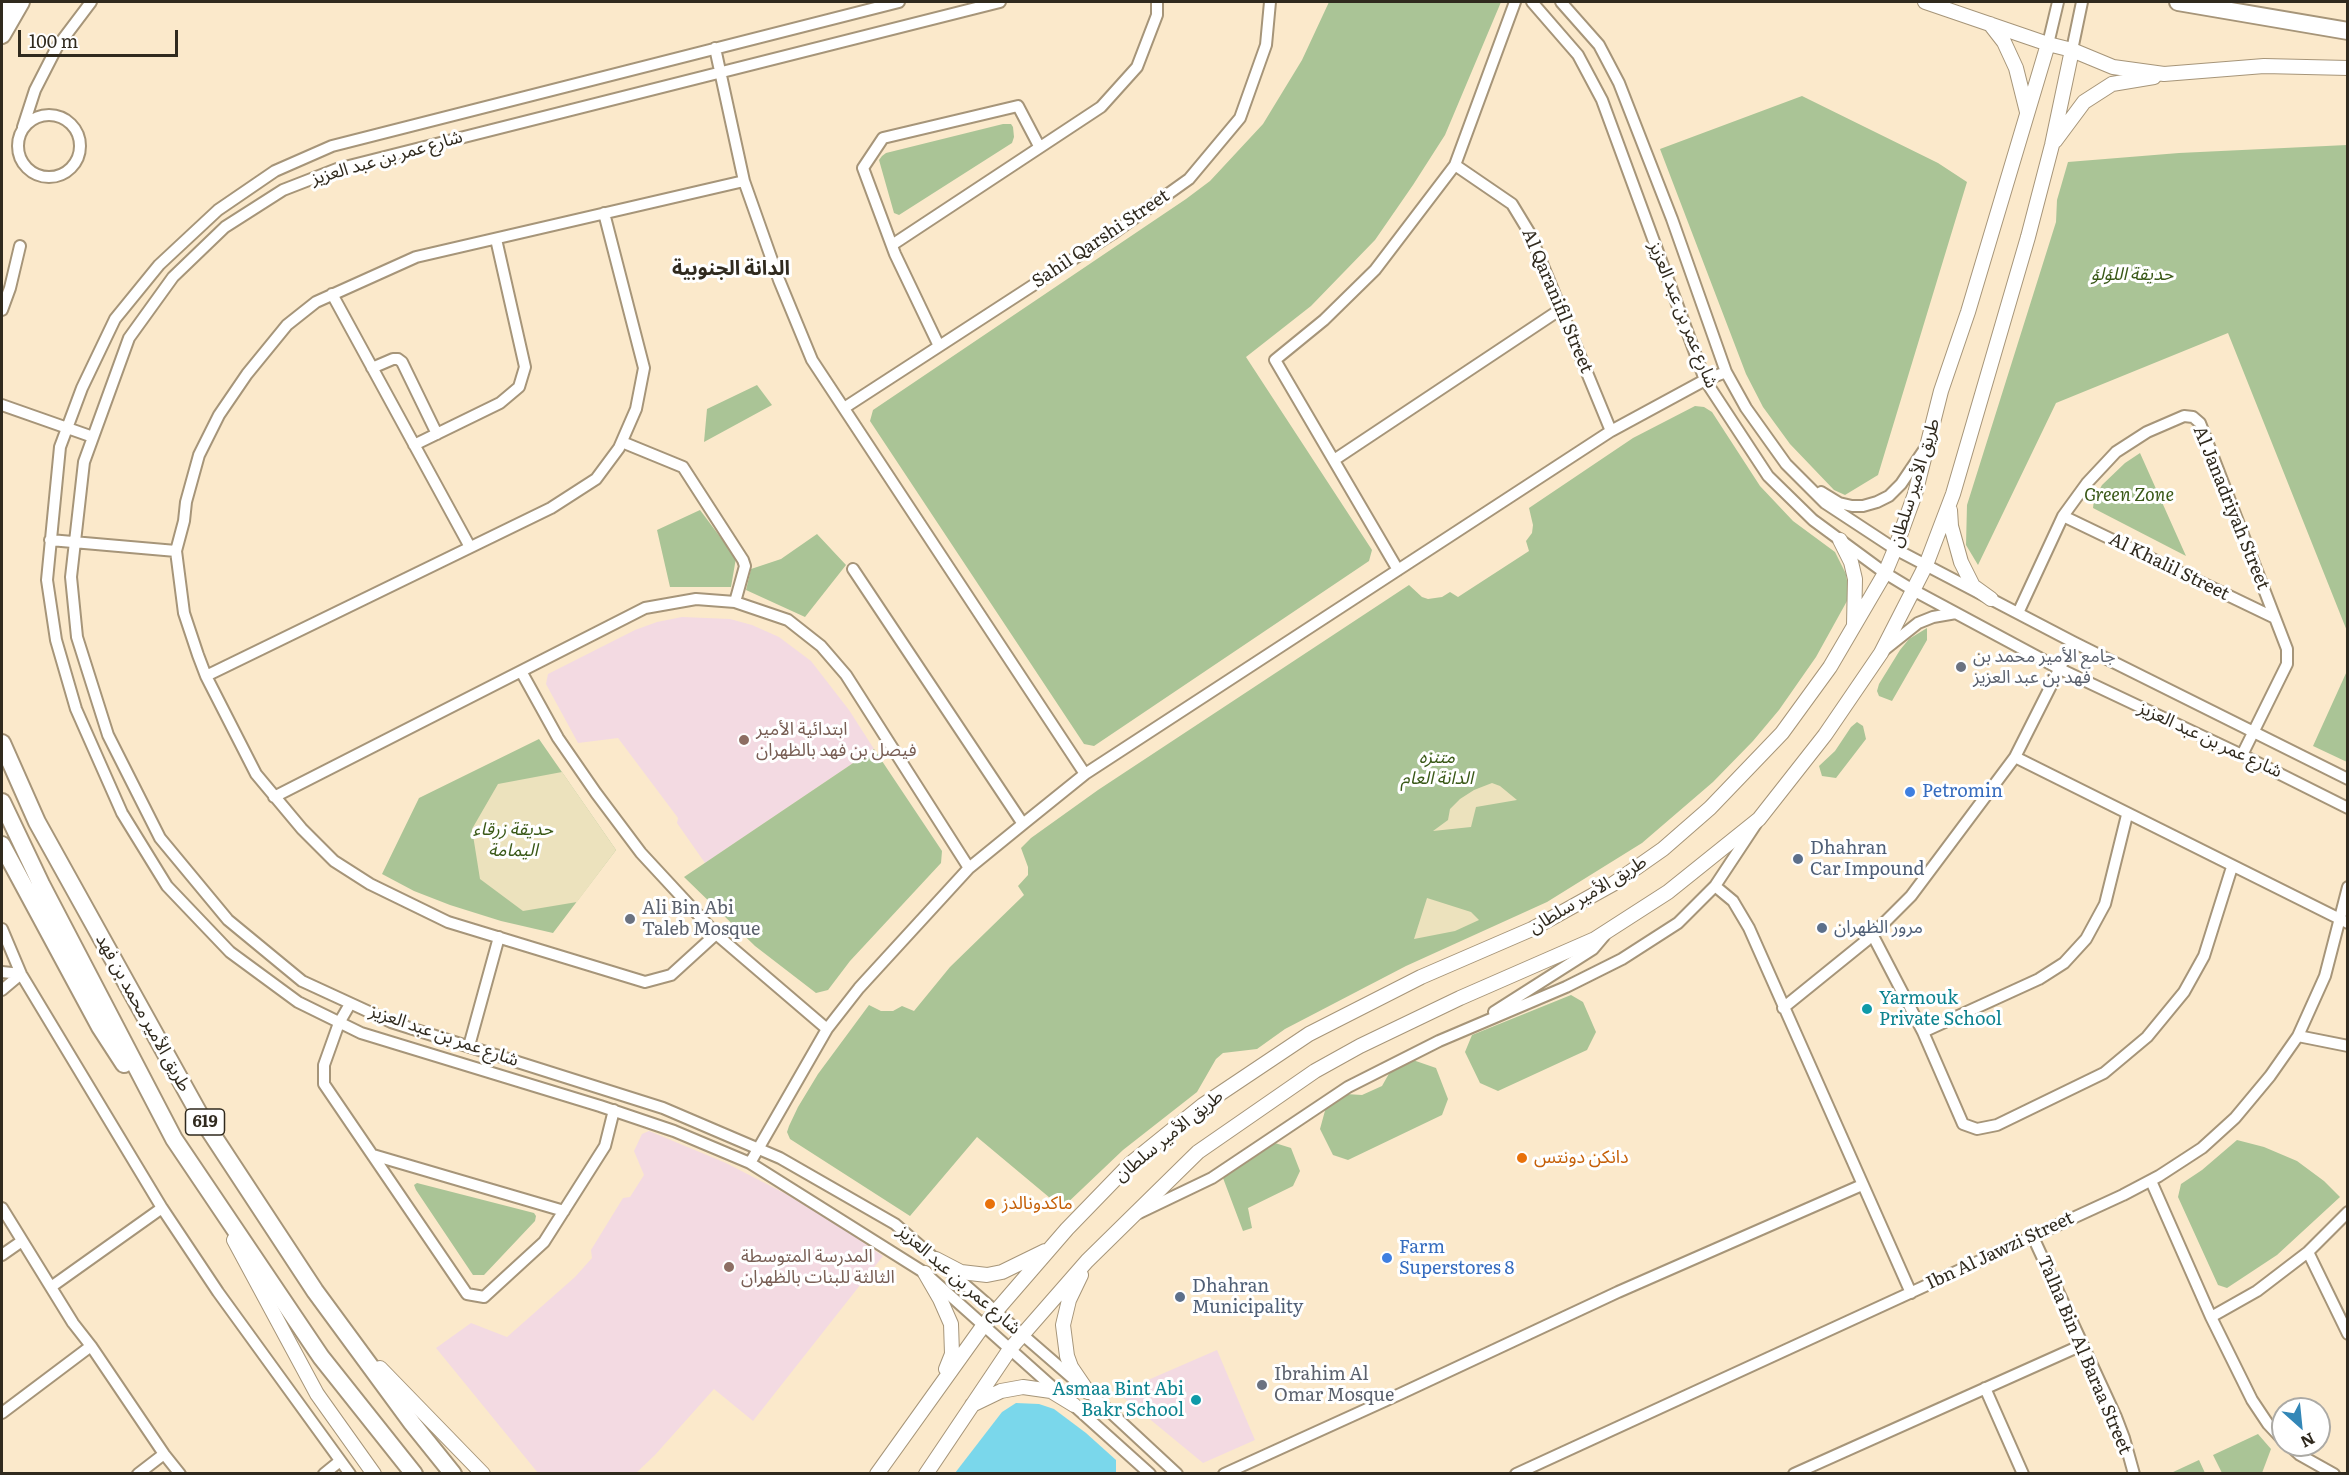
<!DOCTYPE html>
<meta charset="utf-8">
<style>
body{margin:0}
#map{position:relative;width:2349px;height:1475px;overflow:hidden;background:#fbe9cb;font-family:Literata,serif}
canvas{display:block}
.frame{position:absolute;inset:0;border:3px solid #302a1e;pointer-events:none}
.north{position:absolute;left:2271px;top:1397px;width:60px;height:60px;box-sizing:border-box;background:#fff;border:2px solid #acaaa5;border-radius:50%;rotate:153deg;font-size:16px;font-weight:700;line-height:24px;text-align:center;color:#302a1e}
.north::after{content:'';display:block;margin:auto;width:21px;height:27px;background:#3387b7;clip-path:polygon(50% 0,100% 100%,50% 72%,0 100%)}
.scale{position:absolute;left:18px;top:30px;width:160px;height:27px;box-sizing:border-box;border:3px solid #302a1e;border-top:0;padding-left:8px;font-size:18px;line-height:21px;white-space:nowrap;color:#302a1e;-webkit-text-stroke:4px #fff;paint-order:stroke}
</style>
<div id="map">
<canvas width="2349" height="1475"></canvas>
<div class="frame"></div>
<div class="north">N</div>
<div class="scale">100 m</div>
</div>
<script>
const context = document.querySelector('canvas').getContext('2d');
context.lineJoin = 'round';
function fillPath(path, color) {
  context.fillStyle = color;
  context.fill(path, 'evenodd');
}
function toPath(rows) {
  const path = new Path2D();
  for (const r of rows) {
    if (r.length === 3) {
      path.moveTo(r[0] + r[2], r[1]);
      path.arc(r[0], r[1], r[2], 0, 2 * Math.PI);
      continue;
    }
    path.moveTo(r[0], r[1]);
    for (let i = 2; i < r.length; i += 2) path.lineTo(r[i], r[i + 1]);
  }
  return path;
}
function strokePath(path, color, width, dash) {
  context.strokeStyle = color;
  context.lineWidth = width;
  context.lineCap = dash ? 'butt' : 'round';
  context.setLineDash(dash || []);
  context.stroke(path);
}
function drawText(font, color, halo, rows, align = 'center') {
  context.font = font + ' Literata,"Noto Sans Arabic",serif';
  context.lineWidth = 6;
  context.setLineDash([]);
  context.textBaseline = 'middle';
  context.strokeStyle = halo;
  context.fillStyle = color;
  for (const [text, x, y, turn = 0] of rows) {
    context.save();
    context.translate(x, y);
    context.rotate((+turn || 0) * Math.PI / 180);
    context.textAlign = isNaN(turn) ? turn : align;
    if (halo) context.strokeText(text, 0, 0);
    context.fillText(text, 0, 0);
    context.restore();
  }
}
fillPath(toPath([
 [682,617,730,619,752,625,779,637,811,661,849,710,874,749,705,863,677,823,678,818,618,738,578,743,546,684,548,674,635,630,657,622],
 [649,1131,726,1163,786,1194,833,1222,883,1256,753,1421,714,1389,655,1455,636,1473,538,1473,436,1348,471,1323,507,1337,575,1277,592,1258,591,1250,623,1198,630,1197,644,1175,634,1151,642,1134],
 [1217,1350,1255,1440,1203,1463,1118,1393]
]), '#f3dae2');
fillPath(toPath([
 [1329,2,1501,2,1445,135,1413,185,1375,240,1311,306,1246,357,1372,550,1369,561,1094,746,1084,744,870,421,873,410,1186,199,1210,181,1263,124,1302,60],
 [1802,96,1938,163,1967,182,1878,475,1845,495,1834,490,1790,444,1763,407,1746,374,1660,149],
 [1003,124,1011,124,1013,127,1014,137,1012,143,899,215,894,213,879,160,882,156,886,153],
 [2347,145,2347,631,2228,333,2056,403,1978,565,1966,545,1967,505,2056,222,2057,200,2068,162,2179,153],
 [757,385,772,405,704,442,707,409],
 [1695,406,1704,407,1712,412,1760,486,1793,521,1835,552,1846,574,1849,594,1847,601,1816,657,1779,710,1753,741,1713,782,1642,843,1547,902,1406,966,1285,1029,1257,1049,1223,1053,1216,1059,1197,1092,1123,1150,1062,1208,977,1137,910,1216,790,1139,787,1132,789,1126,798,1107,818,1074,869,1005,881,1011,893,1011,902,1006,914,1011,950,967,1024,895,1018,886,1028,875,1028,867,1021,848,1031,838,1098,790,1409,585,1422,597,1428,599,1442,597,1450,592,1458,597,1529,551,1526,541,1532,533,1533,525,1529,508,1633,438],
 [2140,453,2186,556,2093,508,2094,500,2102,485,2125,463],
 [700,510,736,558,731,587,670,587,657,530],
 [817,534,846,565,805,617,746,590,751,569,781,559],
 [1927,628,1927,640,1892,701,1879,696,1877,691,1879,684,1900,650,1909,639],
 [2347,671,2348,762,2347,762,2313,746],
 [1857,722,1863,726,1866,739,1836,778,1822,776,1819,766,1835,751,1851,727],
 [539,739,616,850,553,933,501,921,450,905,414,891,382,874,419,798],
 [874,749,942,851,941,863,850,961,828,990,816,993,755,946,684,877],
 [1571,995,1583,1002,1596,1032,1587,1050,1498,1091,1480,1083,1465,1052,1472,1035],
 [1410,1059,1436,1068,1448,1099,1442,1115,1348,1160,1333,1155,1320,1129,1326,1107,1346,1094,1362,1095,1382,1086,1391,1070],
 [2237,1140,2264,1147,2297,1161,2324,1181,2340,1197,2277,1255,2227,1288,2218,1285,2178,1197,2181,1184,2202,1170],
 [1275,1143,1291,1148,1300,1171,1293,1186,1248,1208,1252,1228,1243,1231,1223,1178],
 [417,1183,534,1213,536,1216,535,1221,484,1275,473,1275,416,1190,414,1185],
 [2258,1434,2271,1449,2262,1473,2222,1473,2213,1455],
 [2199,1460,2205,1473,2171,1473]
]), '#aac496');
fillPath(toPath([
 [562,772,616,850,577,902,523,911,480,879,472,829,498,784],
 [1492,783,1500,786,1517,800,1476,807,1471,827,1433,831,1448,820,1450,809,1460,799,1474,790],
 [1427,898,1471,912,1479,920,1455,931,1414,939]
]), '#ece2bd');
fillPath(toPath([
 [1016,1403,1039,1404,1054,1409,1086,1433,1116,1460,1116,1473,955,1473,1002,1412]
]), '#7ad7eb');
const minor = toPath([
 [899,2,332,146,275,171,218,210,159,265,115,319,82,388,60,447,47,580,56,640,76,709,122,813,167,886,230,952,298,1002,361,1033,600,1106,674,1131,750,1163,925,1273,1058,1392],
 [1000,2,337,169,283,190,225,227,173,277,129,338,84,462,71,577,77,637,108,735,160,838,228,920,302,981,391,1022,663,1108,780,1158,895,1224,1093,1396,1177,1474],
 [1532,2,1578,55,1602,100,1705,380,1768,476,1813,520,1885,573,1913,590,2060,669,2242,755,2348,808],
 [1561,2,1599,45,1619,83,1672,219,1726,372,1746,408,1786,464,1825,503,1895,549,2073,642,2348,779],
 [2048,44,2058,2],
 [715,48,744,181,779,280,812,360,1085,774],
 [2072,50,2082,2],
 [49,146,31],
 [23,127,35,90,57,47,91,2],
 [1455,165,1512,204,1529,232,1611,431],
 [892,245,1101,107,1137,67,1157,15,1157,2],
 [332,294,470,547],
 [2,310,10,288,20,246],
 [939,346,895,254,863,168,883,138,1018,106,1039,146],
 [372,368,393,359,398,359,402,362,437,434],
 [2,405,93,437],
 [844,408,1112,234,1189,179,1240,118,1266,45,1270,2],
 [622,442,683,467,743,560,745,566,735,602],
 [414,445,500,403,519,387,525,367,496,239],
 [1334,460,1561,309],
 [1821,492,1839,503,1852,506,1863,506,1877,502,1889,496,1901,484,1924,450],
 [2063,516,2275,618],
 [50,540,176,551],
 [853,569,1023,824],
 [1398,570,1275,360,1324,320,1375,270,1455,165,1515,2],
 [2018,613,2063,516,2087,483,2116,452,2147,432,2184,416,2193,417,2200,423,2287,649,2287,664,2242,755],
 [1884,650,1918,623,1933,617,1956,613],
 [522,673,558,738,596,793,641,853,716,934,827,1029],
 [206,676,551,508,596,479,619,448,636,409,644,368,604,213],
 [2015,757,2348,923],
 [274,797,645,608,696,599,735,602,788,620,821,646,846,675,969,868],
 [1715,886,1733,901,1749,928,1911,1293],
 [2,929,21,974,162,1208,218,1292,350,1474],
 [716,934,671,975,645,982,448,922,370,884,334,861,302,829,256,774,206,676,198,655,184,613,176,551,184,521,186,502,199,455,219,415,247,374,287,325,316,302,416,257,744,181],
 [1872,934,1923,1032,1963,1124,1977,1129,1997,1125,2104,1073,2147,1037,2184,992,2204,956,2232,867],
 [2,972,21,974],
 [2,990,21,974],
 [350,1004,339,1023,324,1065,324,1084,467,1294,484,1297,544,1242,605,1146,614,1110],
 [1783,1008,1867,940,1911,896,2015,757,2073,642],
 [1494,1012,1593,949,1604,936],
 [1923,1032,2039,979,2064,963,2086,939,2105,904,2127,815],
 [2298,1036,2348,1046],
 [469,1046,499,937],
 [373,1155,564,1211],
 [750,1163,827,1029,859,988,969,868,1023,824,1085,774,1611,431,1705,380,1726,372],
 [2151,1181,2211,1317,2252,1400,2268,1424,2283,1440],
 [2,1208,73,1323,91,1346,164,1454,180,1474],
 [1139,1213,1212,1178,1348,1087,1439,1041,1566,987,1622,959,1678,923,1715,886,1756,824],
 [2033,1237,2116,1417,2124,1438,2134,1474],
 [2308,1252,2348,1334],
 [2,1255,22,1241],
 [51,1287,162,1208],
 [2211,1317,2257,1291,2308,1252,2348,1212],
 [1985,1388,2023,1474],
 [1070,1402,1150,1474],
 [2,1413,91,1346],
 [2289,1445,2300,1455,2334,1474],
 [138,1474,164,1454],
 [324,1474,340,1461],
 [1224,1474,1400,1394,1618,1292,1862,1185],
 [1516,1474,2123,1195,2159,1176,2202,1148,2235,1118,2270,1076,2298,1036,2325,976,2348,887],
 [1794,1474,2082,1345]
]);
const major = toPath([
 [1925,2,2048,44,2072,50,2113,67,2164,74,2264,66,2348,68],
 [1990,24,2004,42,2016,68,2027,112],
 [2055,141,2084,102,2112,84,2154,77],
 [1950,510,1951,526,1961,562,1973,586,1991,599],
 [1840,540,1851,562,1855,579,1854,625],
 [234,1240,317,1394,374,1474],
 [936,1259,961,1272,987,1275,1002,1272,1045,1251],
 [925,1273,940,1299,951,1324,952,1354,946,1369],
 [1081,1275,1069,1300,1063,1325,1067,1356,1071,1367,1088,1392],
 [380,1368,483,1474],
 [972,1405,1001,1391,1023,1387,1051,1391,1074,1405],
 [877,1474,983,1326,1067,1229,1130,1164,1203,1105,1309,1034,1421,977,1532,929,1613,884,1663,849,1710,808,1782,733,1830,667,1885,573,1895,549,1915,494,1941,391,1968,312,2048,44],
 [926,1474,1010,1349,1087,1261,1198,1152,1315,1071,1360,1046,1460,998,1595,939,1668,892,1759,819,1825,735,1881,653,1926,565,1953,494,2028,237,2052,145,2072,50]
]);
const highway = toPath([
 [2178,2,2348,31],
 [2,9,5,2],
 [2,35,21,2],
 [2,743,37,822,202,1119,315,1291,412,1423,453,1474],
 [2,802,41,884,174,1139,321,1357,414,1474],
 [2,845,100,1027,124,1064]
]);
strokePath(minor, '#a69579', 14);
strokePath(major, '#a69579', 16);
strokePath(highway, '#a69579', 20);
strokePath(minor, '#fff', 10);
strokePath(major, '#fff', 14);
strokePath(highway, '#fff', 16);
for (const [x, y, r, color] of [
 [1961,667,6,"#6b7280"],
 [744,740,6,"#8d6e63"],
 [1910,792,6,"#3f7fe0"],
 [1798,859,6,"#5c6f8a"],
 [630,919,6,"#6b7280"],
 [1822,928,6,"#5c6f8a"],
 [1867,1009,6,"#0f9aa8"],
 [1522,1158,6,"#e8710a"],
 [990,1204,6,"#e8710a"],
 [1387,1258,6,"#3f7fe0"],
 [729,1267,6,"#8d6e63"],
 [1180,1297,6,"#5c6f8a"],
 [1262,1385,6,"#6b7280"],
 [1196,1400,6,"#0f9aa8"]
]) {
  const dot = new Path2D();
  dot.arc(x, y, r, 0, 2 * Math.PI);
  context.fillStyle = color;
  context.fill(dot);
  strokePath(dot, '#fff', 2);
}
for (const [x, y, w] of [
 [205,1122,39]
]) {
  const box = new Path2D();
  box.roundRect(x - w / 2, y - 13, w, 26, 4.5);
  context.fillStyle = '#fff';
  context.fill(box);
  strokePath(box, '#302a1e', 1.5);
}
drawText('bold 16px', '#302a1e', null, [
 ["619",205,1122]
]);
drawText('18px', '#302a1e', '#fff', [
 ["شارع عمر بن عبد العزيز",387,158,-16],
 ["Sahil Qarshi Street",1101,239,-34],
 ["Al Qaranifil Street",1557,301,67],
 ["شارع عمر بن عبد العزيز",1683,315,68],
 ["طريق الأمير سلطان",1915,483,-73],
 ["Al Janadriyah Street",2231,508,68],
 ["Al Khalil Street",2169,567,26],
 ["شارع عمر بن عبد العزيز",2210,740,25],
 ["طريق الأمير سلطان",1588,895,-31],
 ["طريق الأمير محمد بن فهد",143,1013,61],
 ["شارع عمر بن عبد العزيز",444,1036,19],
 ["طريق الأمير سلطان",1169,1136,-39],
 ["Ibn Al Jawzi Street",2000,1251,-25],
 ["شارع عمر بن عبد العزيز",959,1280,41],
 ["Talha Bin Al Baraa Street",2084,1355,67]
]);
drawText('italic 18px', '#3a5918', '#fff', [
 ["حديقة اللؤلؤ",2132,275],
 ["Green Zone",2129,496],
 ["متنزه",1437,758],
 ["الدانة العام",1437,779],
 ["حديقة زرقاء",513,830],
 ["اليمامة",513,851]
]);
drawText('18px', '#5b616d', '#fff', [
 ["جامع الأمير محمد بن",1973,657],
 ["فهد بن عبد العزيز",1973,678],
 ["Ali Bin Abi",642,909],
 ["Taleb Mosque",642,930],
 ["Ibrahim Al",1274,1375],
 ["Omar Mosque",1274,1396]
], 'left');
drawText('18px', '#785e54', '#fff', [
 ["ابتدائية الأمير",756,730],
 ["فيصل بن فهد بالظهران",756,751],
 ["المدرسة المتوسطة",741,1257],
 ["الثالثة للبنات بالظهران",741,1278]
], 'left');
drawText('18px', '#366cbe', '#fff', [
 ["Petromin",1922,792],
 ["Farm",1399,1248],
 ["Superstores 8",1399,1269]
], 'left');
drawText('18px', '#4e5e75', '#fff', [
 ["Dhahran",1810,849],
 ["Car Impound",1810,870],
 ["مرور الظهران",1834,928],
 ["Dhahran",1192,1287],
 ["Municipality",1192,1308]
], 'left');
drawText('18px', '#0d838f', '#fff', [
 ["Yarmouk",1879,999],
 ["Private School",1879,1020],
 ["Asmaa Bint Abi",1184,1390,"right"],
 ["Bakr School",1184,1411,"right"]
], 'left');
drawText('18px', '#c56008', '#fff', [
 ["دانكن دونتس",1534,1158],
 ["ماكدونالدز",1002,1204]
], 'left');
drawText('bold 20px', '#302a1e', '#fff', [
 ["الدانة الجنوبية",731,269]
]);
</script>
